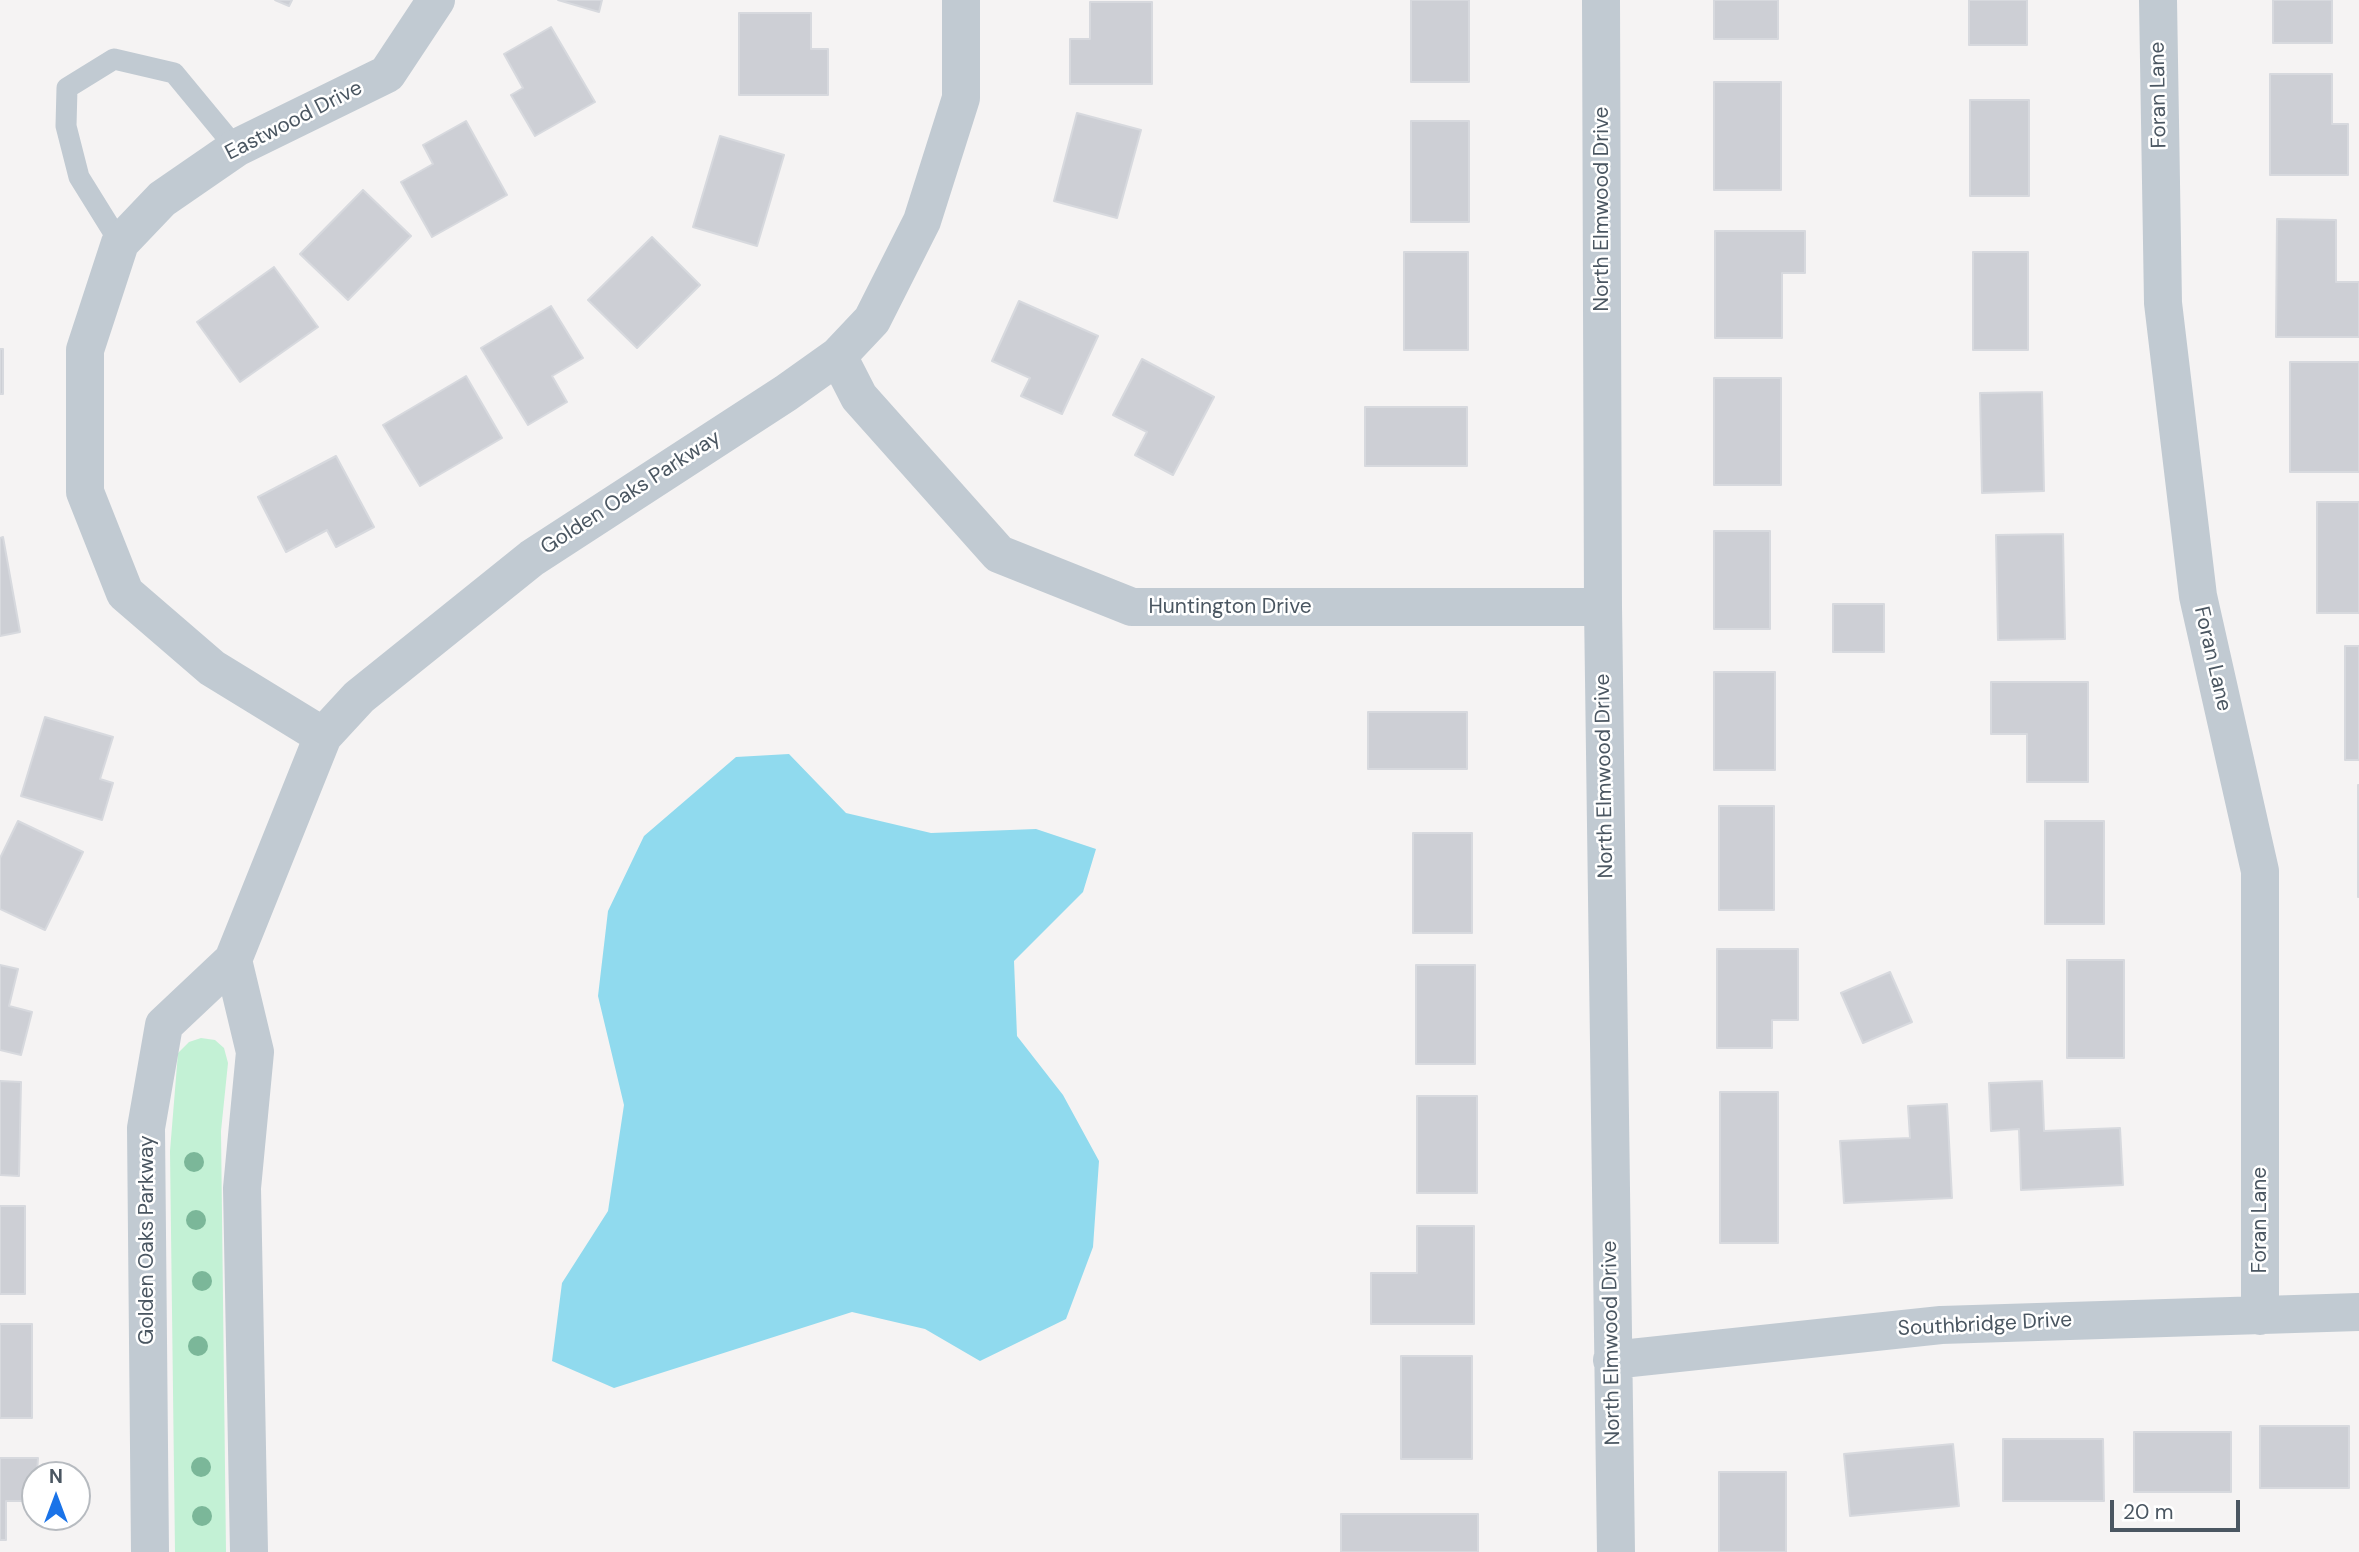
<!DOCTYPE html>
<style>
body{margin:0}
#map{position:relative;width:2359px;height:1552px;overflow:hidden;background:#f5f3f3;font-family:"DM Sans",sans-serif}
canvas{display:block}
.north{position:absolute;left:21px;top:1461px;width:70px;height:70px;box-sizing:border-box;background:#fff;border:2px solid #b7bbc0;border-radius:50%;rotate:0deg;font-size:19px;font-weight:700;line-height:28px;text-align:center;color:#4a5661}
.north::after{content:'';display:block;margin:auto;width:24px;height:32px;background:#1a73e8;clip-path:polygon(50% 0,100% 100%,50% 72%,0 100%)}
.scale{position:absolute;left:2110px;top:1500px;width:130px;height:32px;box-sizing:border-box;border:4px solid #4a5661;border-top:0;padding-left:9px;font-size:21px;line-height:24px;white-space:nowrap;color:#4a5661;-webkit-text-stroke:5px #fff;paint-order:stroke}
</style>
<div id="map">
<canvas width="2359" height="1552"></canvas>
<div class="north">N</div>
<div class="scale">20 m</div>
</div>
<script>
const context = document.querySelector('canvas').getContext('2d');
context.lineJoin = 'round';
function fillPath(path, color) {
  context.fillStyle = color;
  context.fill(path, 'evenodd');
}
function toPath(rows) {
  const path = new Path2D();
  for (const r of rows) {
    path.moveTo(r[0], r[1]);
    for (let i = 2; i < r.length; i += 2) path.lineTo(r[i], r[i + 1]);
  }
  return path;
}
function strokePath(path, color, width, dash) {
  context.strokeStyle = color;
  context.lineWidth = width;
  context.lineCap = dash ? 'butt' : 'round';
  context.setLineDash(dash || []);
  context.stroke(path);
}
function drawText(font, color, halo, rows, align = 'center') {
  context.font = font + ' "DM Sans",sans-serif';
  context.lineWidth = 5;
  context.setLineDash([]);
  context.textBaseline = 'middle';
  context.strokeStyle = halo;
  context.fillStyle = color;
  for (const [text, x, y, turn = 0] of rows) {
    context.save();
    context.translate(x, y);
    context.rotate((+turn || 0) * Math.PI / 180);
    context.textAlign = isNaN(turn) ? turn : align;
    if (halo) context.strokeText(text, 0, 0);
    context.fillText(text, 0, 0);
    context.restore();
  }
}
fillPath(toPath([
 [201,1038,215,1040,224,1048,228,1063,221,1131,226,1552,175,1552,170,1151,178,1053,189,1042]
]), '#c3f1d5');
fillPath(toPath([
 [789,754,846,813,931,833,1036,829,1096,849,1083,892,1014,961,1017,1036,1063,1095,1099,1161,1093,1247,1066,1319,980,1361,925,1329,852,1312,614,1388,552,1361,562,1283,608,1211,624,1105,598,996,608,911,644,836,736,757]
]), '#90daee');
const building = toPath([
 [275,0,292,0,289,6,275,0],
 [558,0,602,0,599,12,558,0],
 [1411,0,1469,0,1469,82,1411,82,1411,0],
 [1714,0,1778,0,1778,39,1714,39,1714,0],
 [1969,0,2027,0,2027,45,1969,45,1969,0],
 [2273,0,2332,0,2332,43,2273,43,2273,0],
 [1090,2,1152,2,1152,84,1070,84,1070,39,1090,39,1090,2],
 [739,13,811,13,811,49,828,49,828,95,739,95,739,13],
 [551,27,595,102,535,136,511,95,523,88,504,54,551,27],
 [2270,74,2332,74,2332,124,2348,124,2348,175,2270,175,2270,74],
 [1714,82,1781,82,1781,190,1714,190,1714,82],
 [1970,100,2029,100,2029,196,1970,196,1970,100],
 [1077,113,1141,130,1117,218,1054,201,1077,113],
 [466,121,507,195,432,237,401,182,433,164,423,145,466,121],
 [1411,121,1469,121,1469,222,1411,222,1411,121],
 [720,136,784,155,757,246,693,227,720,136],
 [363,190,411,236,348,300,300,254,363,190],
 [2277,219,2336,220,2336,282,2359,282,2359,337,2276,337,2277,219],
 [1715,231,1805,231,1805,273,1782,273,1782,338,1715,338,1715,231],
 [652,237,700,285,637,348,588,300,652,237],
 [1404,252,1468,252,1468,350,1404,350,1404,252],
 [1973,252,2028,252,2028,350,1973,350,1973,252],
 [274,267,318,327,240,382,197,322,274,267],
 [1019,301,1098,336,1062,414,1021,396,1030,378,992,361,1019,301],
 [551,306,583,358,552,376,567,402,528,425,481,348,551,306],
 [0,349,3,349,3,394,0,394,0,349],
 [1142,359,1214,397,1173,475,1135,455,1147,432,1113,415,1142,359],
 [2290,362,2359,362,2359,472,2290,472,2290,362],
 [466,376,502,438,420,486,383,425,466,376],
 [1714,378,1781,378,1781,485,1714,485,1714,378],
 [2042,392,2044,491,1982,493,1980,393,2042,392],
 [1365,407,1467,407,1467,466,1365,466,1365,407],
 [336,456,374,527,336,547,327,530,286,552,258,497,336,456],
 [2317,502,2359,502,2359,613,2317,613,2317,502],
 [1714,531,1770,531,1770,629,1714,629,1714,531],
 [2063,534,2065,639,1998,640,1996,535,2063,534],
 [3,537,20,632,0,636,0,538,3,537],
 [1833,604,1884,604,1884,652,1833,652,1833,604],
 [2345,646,2359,646,2359,760,2345,760,2345,646],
 [1714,672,1775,672,1775,770,1714,770,1714,672],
 [1991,682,2088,682,2088,782,2027,782,2027,734,1991,734,1991,682],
 [1368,712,1467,712,1467,769,1368,769,1368,712],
 [45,717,113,737,100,779,113,783,102,820,21,796,45,717],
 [2358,785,2359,785,2359,897,2358,897,2358,785],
 [1719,806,1774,806,1774,910,1719,910,1719,806],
 [18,821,83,852,45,930,0,909,0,858,18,821],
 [2045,821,2104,821,2104,924,2045,924,2045,821],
 [1413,833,1472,833,1472,933,1413,933,1413,833],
 [1717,949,1798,949,1798,1020,1772,1020,1772,1048,1717,1048,1717,949],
 [2067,960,2124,960,2124,1058,2067,1058,2067,960],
 [0,965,18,969,9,1006,32,1012,21,1055,0,1050,0,965],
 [1416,965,1475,965,1475,1064,1416,1064,1416,965],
 [1890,972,1912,1022,1863,1043,1841,993,1890,972],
 [0,1081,21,1082,19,1176,0,1175,0,1081],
 [2042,1081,2044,1131,2120,1128,2123,1185,2021,1190,2019,1129,1991,1131,1989,1083,2042,1081],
 [1720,1092,1778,1092,1778,1243,1720,1243,1720,1092],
 [1417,1096,1477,1096,1477,1193,1417,1193,1417,1096],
 [1947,1104,1952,1198,1844,1203,1840,1141,1910,1138,1908,1106,1947,1104],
 [0,1206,25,1206,25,1294,0,1294,0,1206],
 [1417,1226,1474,1226,1474,1324,1371,1324,1371,1273,1417,1273,1417,1226],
 [0,1324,32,1324,32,1418,0,1418,0,1324],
 [1401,1356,1472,1356,1472,1459,1401,1459,1401,1356],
 [2260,1426,2349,1426,2349,1488,2260,1488,2260,1426],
 [2134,1432,2231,1432,2231,1492,2134,1492,2134,1432],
 [2003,1439,2103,1439,2104,1501,2003,1501,2003,1439],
 [1953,1444,1959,1506,1850,1516,1844,1454,1953,1444],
 [0,1458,38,1458,35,1501,6,1501,6,1540,0,1540,0,1458],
 [1719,1472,1786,1472,1786,1552,1719,1552,1719,1472],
 [1341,1514,1478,1514,1478,1552,1341,1552,1341,1514]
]);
fillPath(building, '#cdcfd5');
strokePath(building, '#d7d9de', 2);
strokePath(toPath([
 [120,243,79,177,66,126,67,88,114,59,174,73,236,148]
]), '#c1cad2', 21);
strokePath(toPath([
 [1601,0,1603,607,1616,1552],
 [2158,0,2163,303,2198,596,2260,871,2260,1316],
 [838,356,859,397,999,554,1132,607,1603,607],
 [323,736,212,668,125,593,85,492,85,350,120,243,162,199,236,148,387,74,436,0],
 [233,960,255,1052,242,1188,249,1552],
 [1612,1360,1941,1325,2359,1312],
 [150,1552,146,1128,164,1025,233,960,323,736,359,697,532,558,786,393,838,356,872,320,922,221,961,98,961,0]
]), '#c1cad2', 38);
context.fillStyle = '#7bb799';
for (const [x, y] of [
 [194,1162],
 [196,1220],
 [202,1281],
 [198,1346],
 [201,1467],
 [202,1516]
]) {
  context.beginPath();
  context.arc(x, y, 10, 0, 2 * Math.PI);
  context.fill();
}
drawText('21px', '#4a5661', '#fff', [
 ["Foran Lane",2159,95,-91],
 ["Eastwood Drive",294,121,-27],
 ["North Elmwood Drive",1602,209,-90],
 ["Golden Oaks Parkway",631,493,-33],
 ["Huntington Drive",1230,607],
 ["Foran Lane",2212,659,77],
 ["North Elmwood Drive",1605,776,-91],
 ["Foran Lane",2260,1220,-90],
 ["Golden Oaks Parkway",147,1240,-90],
 ["Southbridge Drive",1985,1325,-3],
 ["North Elmwood Drive",1612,1343,-91]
]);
</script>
